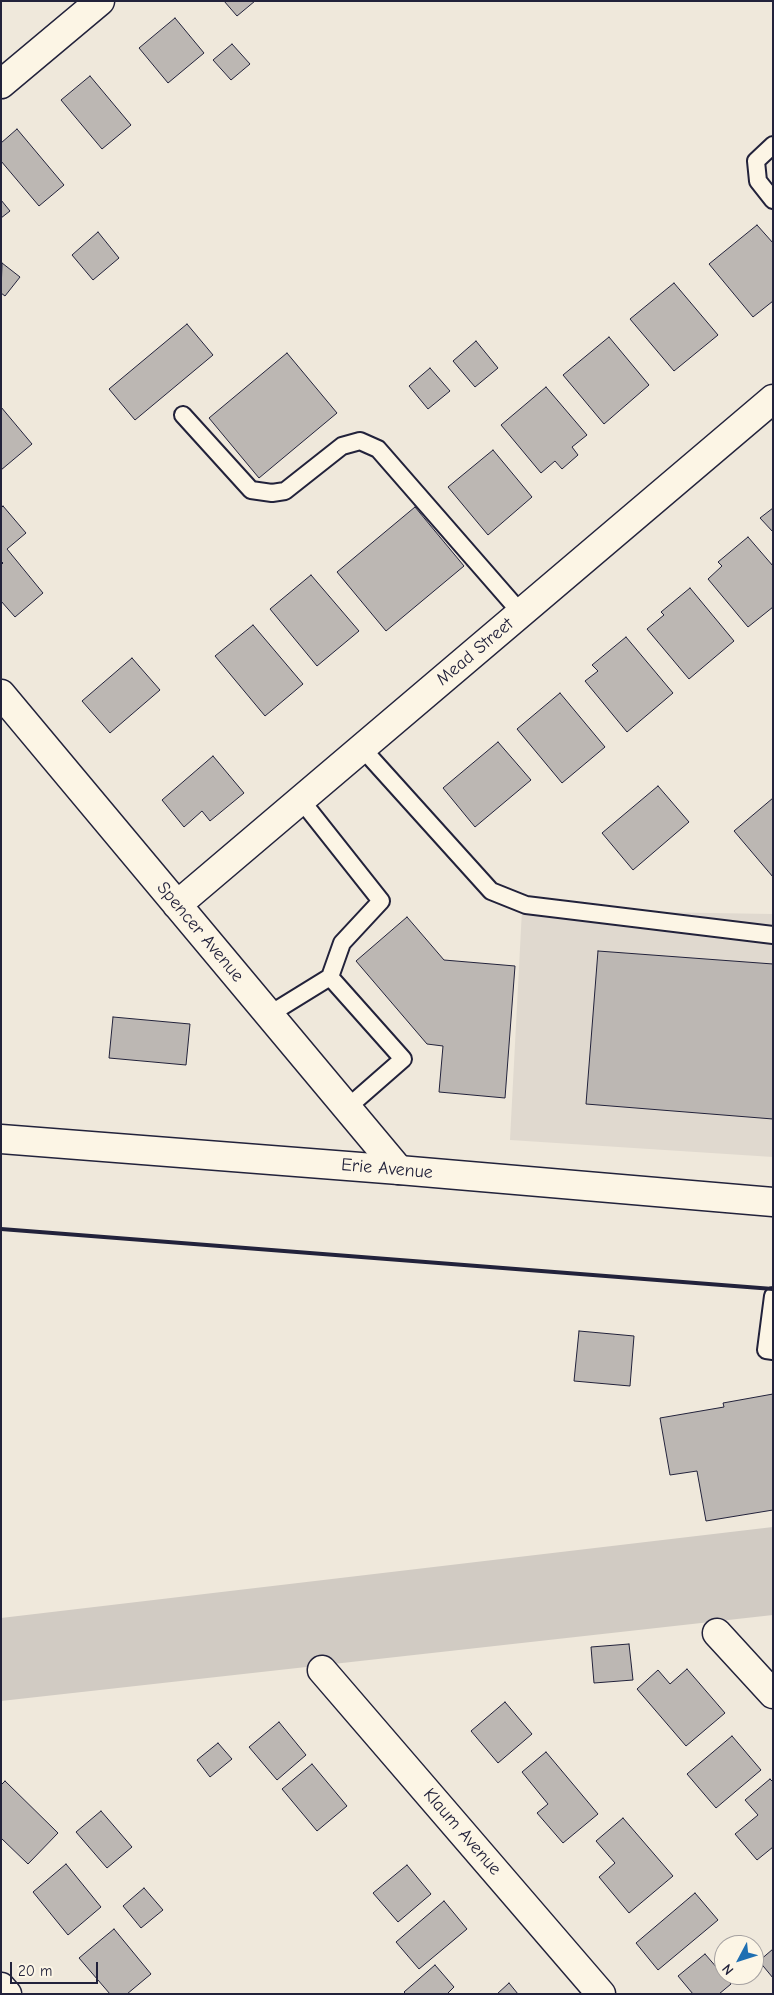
<!DOCTYPE html>
<style>
body{margin:0}
#map{position:relative;width:774px;height:1995px;overflow:hidden;background:#efe8db;font-family:"Comic Neue",sans-serif}
canvas{display:block}
.frame{position:absolute;inset:0;border:2px solid #22223b;pointer-events:none}
.north{position:absolute;left:714px;top:1935px;width:50px;height:50px;box-sizing:border-box;background:#fcf5e5;border:1px solid #a5a1a1;border-radius:50%;rotate:230deg;font-size:14px;font-weight:700;line-height:20px;text-align:center;color:#22223b}
.north::after{content:'';display:block;margin:auto;width:18px;height:22px;background:#1f6fb2;clip-path:polygon(50% 0,100% 100%,50% 72%,0 100%)}
.scale{position:absolute;left:10px;top:1962px;width:88px;height:22px;box-sizing:border-box;border:2px solid #22223b;border-top:0;padding-left:6px;font-size:15px;line-height:18px;white-space:nowrap;color:#22223b;-webkit-text-stroke:4px #fcf5e5;paint-order:stroke}
</style>
<div id="map">
<canvas width="774" height="1995"></canvas>
<div class="frame"></div>
<div class="north">N</div>
<div class="scale">20 m</div>
</div>
<script>
const context = document.querySelector('canvas').getContext('2d');
context.lineJoin = 'round';
function fillPath(path, color) {
  context.fillStyle = color;
  context.fill(path, 'evenodd');
}
function toPath(rows) {
  const path = new Path2D();
  for (const r of rows) {
    path.moveTo(r[0], r[1]);
    for (let i = 2; i < r.length; i += 2) path.lineTo(r[i], r[i + 1]);
  }
  return path;
}
function strokePath(path, color, width, dash) {
  context.strokeStyle = color;
  context.lineWidth = width;
  context.lineCap = dash ? 'butt' : 'round';
  context.setLineDash(dash || []);
  context.stroke(path);
}
function drawText(font, color, halo, rows, align = 'center') {
  context.font = font + ' "Comic Neue",sans-serif';
  context.lineWidth = 4;
  context.setLineDash([]);
  context.textBaseline = 'middle';
  context.strokeStyle = halo;
  context.fillStyle = color;
  for (const [text, x, y, turn = 0] of rows) {
    context.save();
    context.translate(x, y);
    context.rotate((+turn || 0) * Math.PI / 180);
    context.textAlign = isNaN(turn) ? turn : align;
    if (halo) context.strokeText(text, 0, 0);
    context.fillText(text, 0, 0);
    context.restore();
  }
}
fillPath(toPath([
 [522,910,773,914,773,1157,510,1140]
]), '#e0d9cf');
fillPath(toPath([
 [773,1527,773,1615,1,1701,1,1618]
]), '#d1cbc3');
const building = toPath([
 [224,1,255,1,237,16,224,1],
 [175,18,204,53,168,83,139,48,175,18],
 [232,44,250,64,231,80,213,60,232,44],
 [90,76,131,125,102,149,61,100,90,76],
 [17,129,64,185,39,206,1,161,1,143,17,129],
 [1,200,10,211,1,218,1,200],
 [757,225,773,243,773,301,753,317,709,264,757,225],
 [98,232,119,258,93,280,72,255,98,232],
 [2,263,20,277,5,296,1,293,2,263],
 [674,283,718,335,674,371,630,319,674,283],
 [187,324,213,355,135,420,109,389,187,324],
 [609,337,649,385,604,424,563,375,609,337],
 [476,341,498,368,475,387,453,361,476,341],
 [287,353,337,413,259,478,209,418,287,353],
 [430,368,450,391,428,409,409,386,430,368],
 [546,387,587,435,572,447,578,455,562,469,555,461,541,473,501,425,546,387],
 [1,407,32,444,1,470,1,407],
 [493,450,532,497,488,535,448,487,493,450],
 [3,506,26,533,7,549,43,593,15,617,1,601,1,565,3,563,1,561,1,508,3,506],
 [415,507,464,566,386,631,337,572,415,507],
 [773,508,773,532,760,518,773,508],
 [748,537,773,566,773,607,748,627,708,579,722,566,718,562,748,537],
 [311,575,359,631,317,666,270,609,311,575],
 [690,588,734,641,689,679,647,629,664,615,661,612,690,588],
 [253,625,303,684,265,716,215,656,253,625],
 [626,637,673,693,627,732,585,681,598,671,592,665,626,637],
 [132,658,160,690,110,733,82,701,132,658],
 [560,693,605,747,562,783,517,729,560,693],
 [498,742,531,780,475,827,443,788,498,742],
 [213,756,244,793,210,821,202,811,184,827,162,800,213,756],
 [658,786,689,822,633,870,602,833,658,786],
 [773,798,773,877,734,831,773,798],
 [407,917,444,960,515,966,505,1098,439,1092,443,1046,427,1044,356,961,407,917],
 [598,951,773,964,773,1119,586,1104,598,951],
 [113,1017,190,1024,186,1065,109,1058,113,1017],
 [579,1331,634,1336,630,1386,574,1381,579,1331],
 [773,1394,773,1510,706,1521,697,1471,670,1475,660,1418,724,1407,723,1403,773,1394],
 [629,1644,633,1680,594,1683,591,1647,629,1644],
 [687,1669,725,1713,686,1746,637,1689,658,1670,670,1684,687,1669],
 [505,1702,532,1734,498,1763,471,1731,505,1702],
 [279,1722,306,1755,277,1780,249,1747,279,1722],
 [732,1736,761,1770,716,1808,687,1774,732,1736],
 [218,1743,232,1759,210,1777,197,1760,218,1743],
 [546,1752,598,1814,563,1843,537,1813,548,1804,522,1772,546,1752],
 [312,1764,347,1806,317,1831,282,1789,312,1764],
 [770,1779,773,1782,773,1847,757,1860,735,1834,758,1815,745,1800,770,1779],
 [5,1781,58,1833,28,1864,1,1838,1,1785,5,1781],
 [101,1811,132,1847,107,1868,76,1832,101,1811],
 [623,1818,673,1876,629,1913,599,1877,615,1863,596,1841,623,1818],
 [66,1864,101,1907,68,1935,33,1892,66,1864],
 [407,1865,431,1894,398,1922,373,1893,407,1865],
 [144,1888,163,1910,141,1928,123,1906,144,1888],
 [695,1893,718,1920,658,1970,636,1943,695,1893],
 [444,1901,467,1929,419,1969,396,1942,444,1901],
 [114,1929,151,1974,127,1994,110,1994,79,1958,114,1929],
 [773,1949,773,1978,759,1961,773,1949],
 [705,1954,731,1984,719,1994,693,1994,678,1976,705,1954],
 [435,1965,454,1987,447,1994,406,1994,404,1992,435,1965],
 [509,1983,518,1994,497,1994,509,1983]
]);
fillPath(building, '#bcb7b3');
strokePath(building, '#22223b', 1);
const service = toPath([
 [773,145,756,161,758,181,773,200],
 [183,415,251,490,272,493,285,491,342,446,360,441,378,449,521,613],
 [362,748,491,891,526,905,773,935],
 [301,800,381,901,342,943,330,977],
 [270,1014,330,977,403,1059,347,1108],
 [773,1296,766,1350,773,1351]
]);
const minor = toPath([
 [1,84,100,1],
 [1,694,399,1170],
 [177,905,773,399],
 [717,1633,773,1694],
 [322,1670,601,1994],
 [1,1987,7,1994]
]);
const primary = toPath([
 [1,1139,399,1170,773,1202]
]);
strokePath(service, '#22223b', 20);
strokePath(minor, '#22223b', 31);
strokePath(primary, '#22223b', 31);
strokePath(service, '#fcf5e5', 16);
strokePath(minor, '#fcf5e5', 28);
strokePath(primary, '#fcf5e5', 28);
strokePath(toPath([
 [1,1229,773,1289]
]), '#22223b', 4);
drawText('18px', '#22223b', '#fcf5e5', [
 ["Mead Street",475,652,-40],
 ["Spencer Avenue",200,932,50],
 ["Erie Avenue",387,1169,5],
 ["Klaum Avenue",462,1832,49]
]);
</script>
